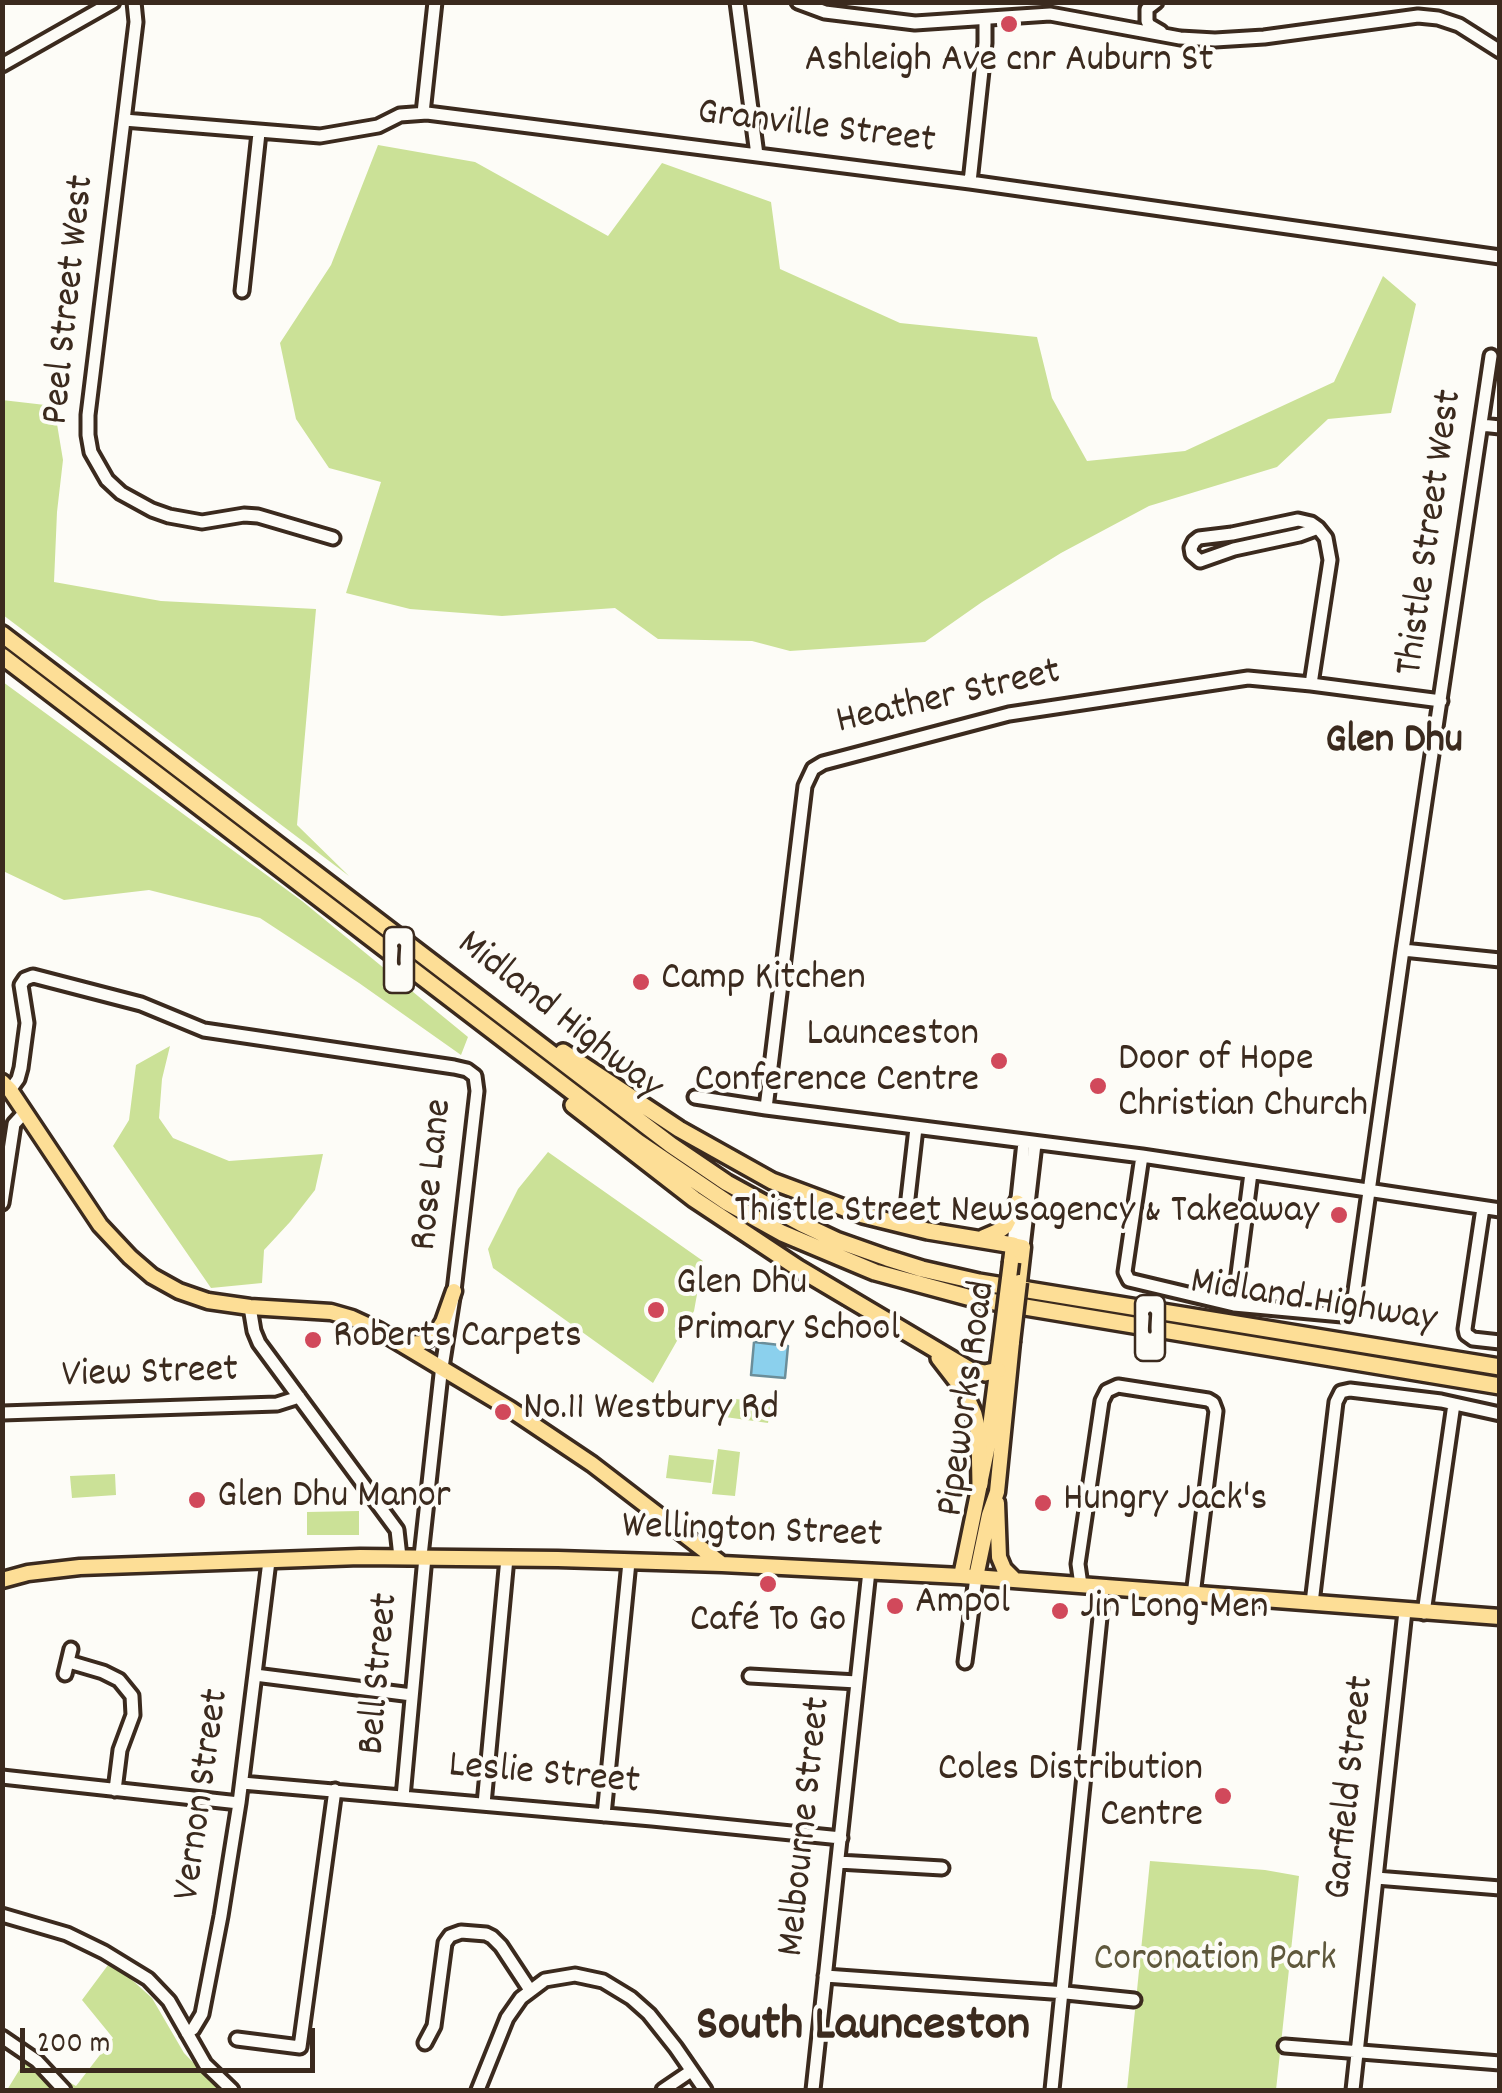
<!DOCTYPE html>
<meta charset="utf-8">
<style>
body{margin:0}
#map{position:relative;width:1502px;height:2093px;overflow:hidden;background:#fdfcf7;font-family:Dekko,sans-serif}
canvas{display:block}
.frame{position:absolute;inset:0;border:5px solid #3b2a1e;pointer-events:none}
.scale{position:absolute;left:20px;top:2028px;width:295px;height:45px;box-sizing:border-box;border:5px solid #3b2a1e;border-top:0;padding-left:12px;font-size:30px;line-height:35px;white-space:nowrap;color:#3b2a1e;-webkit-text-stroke:8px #fdfcf7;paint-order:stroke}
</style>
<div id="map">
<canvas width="1502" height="2093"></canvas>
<div class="frame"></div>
<div class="scale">200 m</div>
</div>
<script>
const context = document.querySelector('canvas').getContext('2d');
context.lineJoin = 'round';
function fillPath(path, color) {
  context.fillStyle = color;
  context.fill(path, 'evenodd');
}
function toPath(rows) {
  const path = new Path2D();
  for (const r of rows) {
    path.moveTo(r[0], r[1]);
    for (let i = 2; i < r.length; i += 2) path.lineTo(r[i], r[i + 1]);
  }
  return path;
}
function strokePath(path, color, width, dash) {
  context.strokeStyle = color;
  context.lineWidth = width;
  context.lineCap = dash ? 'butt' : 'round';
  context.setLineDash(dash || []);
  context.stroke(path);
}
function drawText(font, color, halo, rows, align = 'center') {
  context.font = font + ' Dekko,sans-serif';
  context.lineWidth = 8;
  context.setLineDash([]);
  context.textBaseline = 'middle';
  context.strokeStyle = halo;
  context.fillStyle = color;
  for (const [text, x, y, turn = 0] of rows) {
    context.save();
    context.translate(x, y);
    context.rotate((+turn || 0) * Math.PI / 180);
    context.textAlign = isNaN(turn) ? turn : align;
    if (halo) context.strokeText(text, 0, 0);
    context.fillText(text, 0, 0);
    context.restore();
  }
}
fillPath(toPath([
 [378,145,475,162,608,236,662,163,771,202,780,269,900,323,1037,337,1052,398,1087,461,1185,451,1334,382,1383,276,1416,304,1391,413,1328,419,1277,467,1149,506,1061,553,982,602,925,642,790,651,752,641,658,639,615,608,502,616,410,609,346,593,381,482,329,468,296,419,280,343,331,265],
 [2,400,54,406,63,460,57,512,54,582,161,601,316,609,297,825,349,876,3,615],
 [3,682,302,901,468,1037,461,1055,359,983,260,918,149,890,64,900,3,871],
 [170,1046,162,1079,159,1118,173,1138,229,1161,323,1154,315,1190,290,1222,264,1250,262,1283,211,1288,113,1146,129,1120,136,1065],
 [548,1152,703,1261,694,1311,653,1383,493,1268,488,1249,518,1189],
 [727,1398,771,1403,768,1423,725,1417],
 [718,1449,740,1452,735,1496,712,1494],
 [669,1455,714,1460,711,1483,666,1478],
 [115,1474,116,1495,72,1498,70,1476],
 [359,1511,359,1535,307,1535,307,1512],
 [1150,1861,1265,1870,1299,1876,1276,2090,1127,2090],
 [111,1961,152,1998,184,2053,220,2090,7,2090,26,2059,76,2086,113,2038,82,2000]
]), '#cbe197');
const water = toPath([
 [754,1342,788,1346,785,1378,751,1375,754,1342]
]);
fillPath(water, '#8bd0ed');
strokePath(water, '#6b8e9a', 2.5);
const minor = toPath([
 [134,2,136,22,88,415,88,435,91,452,107,480,121,493,152,510,169,516,202,522,244,515,258,516,333,538],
 [737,2,757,155],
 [798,2,825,12,915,23,1050,14,1180,38,1215,40,1264,37,1418,16,1438,18,1459,25,1500,51],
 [1156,2,1147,9,1147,21,1149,25,1161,32],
 [2,65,113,2],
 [423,113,435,2],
 [124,120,320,136,378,126,400,115,427,113,970,182,1500,257],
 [970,182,985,43,985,20],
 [242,291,259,133],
 [1481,425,1500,427],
 [1311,684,1330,560,1326,538,1318,528,1311,523,1298,520,1232,534,1199,538,1194,542,1191,548,1192,554,1200,561,1234,549,1299,535,1318,528],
 [1403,950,1500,960],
 [10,1090,18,1079,21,1068,27,1023,21,985,25,979,33,976,141,1004,204,1030,454,1067,467,1070,475,1076,477,1091,454,1291,441,1374,421,1556],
 [695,1097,766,1108,1142,1156,1500,1210],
 [766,1108,805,786,813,769,823,763,1009,714,1248,678,1311,684,1441,701],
 [1142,1156,1125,1272,1129,1280,1234,1305,1342,1315,1350,1310,1354,1298,1403,950,1491,356],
 [2,1203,14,1124,25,1112],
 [907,1207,916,1128],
 [1483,1208,1465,1329,1466,1334,1473,1339,1500,1342],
 [1013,1245,1024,1142],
 [1023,1247,1035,1144],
 [1234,1305,1251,1173],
 [250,1307,254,1331,259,1343,397,1530,400,1557],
 [2,1413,277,1404,299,1397],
 [1081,1585,1078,1564,1102,1401,1107,1391,1118,1386,1208,1400,1213,1403,1216,1411,1193,1595],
 [1312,1603,1336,1402,1341,1392,1350,1390,1441,1401,1500,1414],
 [1424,1613,1454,1404],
 [69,1662,103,1672,119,1680,132,1696,133,1715,120,1750,115,1790],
 [965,1662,976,1577],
 [65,1674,71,1649],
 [255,1675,412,1695],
 [750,1676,857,1682],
 [2,1777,239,1803],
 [242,1783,652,1819,841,1838],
 [403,1797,425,1557],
 [484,1804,507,1558],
 [604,1815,629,1562],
 [838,1862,942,1868],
 [1376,1878,1500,1888],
 [2,1915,67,1934,104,1952,148,1979,169,2001,205,2064,232,2090],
 [825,1976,1066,1993,1134,2000],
 [187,2033,193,2029,202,2014,221,1916,239,1803,269,1561],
 [2,2037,37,2061,64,2090],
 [237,2039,300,2047,335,1790],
 [425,2043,434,2026,445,1943,450,1936,461,1932,486,1934,492,1937,501,1946,530,1990],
 [1285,2046,1500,2063],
 [478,2090,507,2018,521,1998,545,1980,575,1975,603,1981,631,1998,649,2014,676,2048,705,2090],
 [663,2090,691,2071],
 [813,2090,869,1571],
 [1052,2090,1103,1588],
 [1353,2090,1405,1611]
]);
const major = toPath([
 [2,1082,10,1090,100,1225,130,1257,152,1276,179,1291,208,1301,250,1307,331,1312,352,1318,378,1330,510,1409,592,1464,722,1564],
 [1011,1262,1013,1245,1023,1247,1019,1282],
 [405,1344,421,1343,435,1335,443,1322,454,1291],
 [997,1503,999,1557,1004,1569,1015,1580],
 [961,1576,987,1450,1001,1342],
 [976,1577,989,1515,997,1492,1012,1342],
 [2,1580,28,1573,80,1567,360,1557,558,1559,722,1564,961,1576,1500,1617]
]);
const highway = toPath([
 [2,634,671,1145,727,1183,802,1224,836,1240,887,1258,922,1269,979,1282,1500,1367],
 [2,656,638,1142,728,1203,782,1233,875,1272,971,1298,1500,1386],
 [563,1052,679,1129,772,1181,863,1215,928,1231,1013,1245],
 [573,1105,694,1199,798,1268,970,1370,985,1373,998,1370],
 [983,1238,997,1232,1005,1226,1017,1203],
 [939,1358,963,1389,974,1414,979,1435,980,1484]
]);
strokePath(minor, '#3b2a1e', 19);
strokePath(major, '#3b2a1e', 21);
strokePath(highway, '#3b2a1e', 22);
strokePath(minor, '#fdfcf7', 11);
strokePath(major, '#fdde96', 14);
strokePath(highway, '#fdde96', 15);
const majorBridge = toPath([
 [1001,1342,1011,1262],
 [1012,1342,1019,1282]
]);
strokePath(majorBridge, '#3b2a1e', 21, []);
strokePath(majorBridge, '#fdde96', 14);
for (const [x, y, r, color] of [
 [1009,24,10,"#d1495b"],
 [641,982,10,"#d1495b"],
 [999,1061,10,"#d1495b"],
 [1098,1086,10,"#d1495b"],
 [1339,1215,10,"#d1495b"],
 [656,1310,10,"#d1495b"],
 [313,1340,10,"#d1495b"],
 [503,1412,10,"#d1495b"],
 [197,1500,10,"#d1495b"],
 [1043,1503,10,"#d1495b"],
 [768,1584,10,"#d1495b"],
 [895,1606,10,"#d1495b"],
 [1060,1611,10,"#d1495b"],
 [1223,1796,10,"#d1495b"]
]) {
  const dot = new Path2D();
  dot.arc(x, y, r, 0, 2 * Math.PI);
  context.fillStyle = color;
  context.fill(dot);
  strokePath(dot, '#fdfcf7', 4);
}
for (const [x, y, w] of [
 [399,960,30],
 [1150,1328,30]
]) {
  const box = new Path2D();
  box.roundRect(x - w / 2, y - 33, w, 66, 8);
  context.fillStyle = '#fdfcf7';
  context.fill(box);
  strokePath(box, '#3b2a1e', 2.5);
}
drawText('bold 38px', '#3b2a1e', null, [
 ["1",399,960],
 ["1",1150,1328]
]);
drawText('40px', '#3b2a1e', '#fdfcf7', [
 ["Ashleigh Ave cnr Auburn St",1009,64,"center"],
 ["Camp Kitchen",661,982],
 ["Launceston",979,1038,"right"],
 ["Conference Centre",979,1084,"right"],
 ["Door of Hope",1118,1063],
 ["Christian Church",1118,1109],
 ["Thistle Street Newsagency & Takeaway",1319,1215,"right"],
 ["Glen Dhu",676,1287],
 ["Primary School",676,1333],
 ["Roberts Carpets",333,1340],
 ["No.11 Westbury Rd",523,1412],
 ["Glen Dhu Manor",217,1500],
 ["Hungry Jack's",1063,1503],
 ["Ampol",915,1606],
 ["Jin Long Men",1080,1611],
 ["Café To Go",768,1624,"center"],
 ["Coles Distribution",1203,1773,"right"],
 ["Centre",1203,1819,"right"]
], 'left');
drawText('40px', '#3b2a1e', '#fdfcf7', [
 ["Granville Street",816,130,7],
 ["Peel Street West",72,300,-84],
 ["Thistle Street West",1433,533,-82],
 ["Heather Street",949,700,-13],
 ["Midland Highway",558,1018,38],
 ["Rose Lane",435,1175,-84],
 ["Midland Highway",1313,1304,9],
 ["View Street",150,1376,-2],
 ["Pipeworks Road",970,1399,-82],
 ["Wellington Street",752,1534,2],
 ["Bell Street",382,1674,-85],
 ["Leslie Street",544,1777,5],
 ["Garfield Street",1353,1788,-84],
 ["Vernon Street",205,1795,-82],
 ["Melbourne Street",808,1827,-84]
]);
drawText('40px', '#5f583c', '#fdfcf7', [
 ["Coronation Park",1215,1963]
]);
drawText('bold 42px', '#3b2a1e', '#fdfcf7', [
 ["Glen Dhu",1394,744]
]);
drawText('bold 50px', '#3b2a1e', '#fdfcf7', [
 ["South Launceston",863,2030]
]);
</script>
